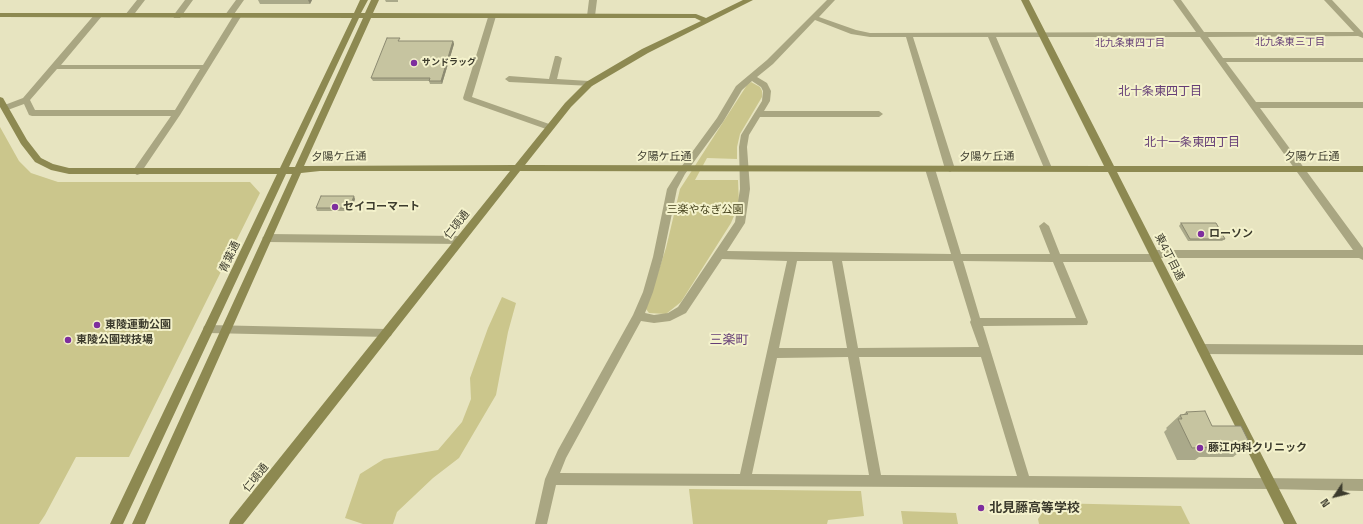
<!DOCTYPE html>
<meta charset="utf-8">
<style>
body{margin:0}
#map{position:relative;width:1363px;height:524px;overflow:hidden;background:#e7e4c0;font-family:"Space Grotesk",sans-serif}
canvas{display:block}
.north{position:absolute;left:1315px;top:476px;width:40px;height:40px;-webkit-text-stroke:3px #f4f2cc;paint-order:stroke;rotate:235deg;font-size:11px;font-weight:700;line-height:16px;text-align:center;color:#3c3b2d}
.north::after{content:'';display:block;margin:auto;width:14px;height:18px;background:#3c3b2d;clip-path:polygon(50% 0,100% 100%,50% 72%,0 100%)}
</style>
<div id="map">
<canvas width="1363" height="524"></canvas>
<div class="north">N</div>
</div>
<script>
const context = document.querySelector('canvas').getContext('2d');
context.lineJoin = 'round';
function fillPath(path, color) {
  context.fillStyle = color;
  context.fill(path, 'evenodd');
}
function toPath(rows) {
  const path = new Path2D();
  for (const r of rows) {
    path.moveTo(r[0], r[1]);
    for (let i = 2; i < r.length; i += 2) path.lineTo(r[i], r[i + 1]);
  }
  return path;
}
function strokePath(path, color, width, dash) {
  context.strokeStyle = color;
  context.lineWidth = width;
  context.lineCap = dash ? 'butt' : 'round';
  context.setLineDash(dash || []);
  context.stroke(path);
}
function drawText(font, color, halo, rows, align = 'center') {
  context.font = font + ' "Space Grotesk","Noto Sans JP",sans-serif';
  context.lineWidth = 4;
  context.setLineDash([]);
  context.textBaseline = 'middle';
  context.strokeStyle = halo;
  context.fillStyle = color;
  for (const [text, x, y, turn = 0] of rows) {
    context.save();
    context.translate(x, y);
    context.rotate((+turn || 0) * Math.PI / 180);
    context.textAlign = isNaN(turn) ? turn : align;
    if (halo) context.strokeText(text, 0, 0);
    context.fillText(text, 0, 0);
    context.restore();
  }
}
fillPath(toPath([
 [751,82,760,87,762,91,762,97,740,134,737,147,737,159,707,158,695,180,738,180,739,204,731,223,681,302,666,314,649,313,646,309,666,248,680,189,747,85],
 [0,127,19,161,31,173,58,182,250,182,260,193,129,457,76,457,45,515,39,524,0,524],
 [502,297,516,303,508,332,496,395,459,458,433,478,397,512,393,524,363,524,345,518,360,474,384,459,438,450,462,422,471,399,470,378,488,328],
 [689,489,861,491,864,516,828,520,827,524,693,524],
 [1049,503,1181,506,1190,524,1039,524,1038,519],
 [901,511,956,513,958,524,903,524]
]), '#cbc68c');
fillPath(toPath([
 [137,0,145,0,132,17,126,17,125,15,137,0],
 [185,0,193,0,180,18,174,18,173,16,185,0],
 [236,0,244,0,232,17,226,17,225,15,236,0],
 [589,0,597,0,595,16,591,18,587,16,589,0],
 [827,0,835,0,819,17,856,30,870,33,1196,32,1173,0,1181,0,1204,32,1354,32,1324,0,1332,0,1363,33,1363,38,1358,36,1208,37,1223,58,1363,58,1363,62,1226,62,1256,102,1363,102,1363,108,1260,108,1363,248,1363,260,1359,258,1161,258,1160,261,1156,262,1063,262,1088,322,1087,325,983,326,1029,476,1363,479,1363,491,1270,489,556,485,547,524,535,524,545,479,558,450,633,315,643,292,653,257,667,189,679,170,717,118,736,86,767,60,827,0],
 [815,20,851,34,870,37,906,37,945,169,950,172,955,169,913,37,988,37,1044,168,1048,171,1052,168,996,37,1200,37,1353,250,1154,250,1150,251,1149,254,1060,254,1049,226,1044,222,1039,226,1050,254,961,254,935,169,930,166,925,169,951,254,727,251,745,223,750,189,747,147,749,135,760,117,879,117,883,114,879,111,764,111,770,101,771,91,767,83,757,77,773,64,815,20],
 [752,81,761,87,763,91,762,101,741,135,739,147,740,189,735,222,678,307,668,313,654,315,645,313,653,292,663,257,677,189,685,174,723,122,742,90,752,81],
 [722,259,787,261,740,474,560,473,566,458,641,321,654,323,670,321,686,313,722,259],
 [797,261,832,261,847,348,779,348,797,261],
 [842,261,953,261,971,320,970,322,979,347,858,348,842,261],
 [963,261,1053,262,1076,318,980,318,963,261],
 [848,357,869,475,752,474,777,358,848,357],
 [859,357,981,357,1017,476,881,475,859,357],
 [235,13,241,13,242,15,180,115,140,174,137,175,132,172,171,116,32,116,29,115,24,104,5,111,1,108,2,106,23,98,95,14,101,14,102,16,61,65,203,65,235,13],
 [57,69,200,69,175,110,35,110,30,100,57,69],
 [489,14,495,14,496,16,472,97,552,125,553,127,552,129,546,129,464,100,463,98,489,14],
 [555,56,558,56,562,58,557,79,589,81,593,84,592,86,509,82,505,79,509,76,549,79,555,56],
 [267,234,460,236,465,240,460,244,267,242,262,238,267,234],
 [208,325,387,329,391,330,392,333,391,336,387,337,208,333,204,332,203,329,204,326,208,325],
 [1202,344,1363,345,1363,355,1202,354,1198,352,1197,349,1198,346,1202,344]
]), '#a9a682');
fillPath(toPath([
 [360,0,368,0,361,13,365,13,371,0,379,0,373,13,696,14,706,18,743,0,753,0,648,53,592,86,571,107,525,165,1104,166,1021,0,1029,0,1114,166,1363,166,1363,172,1117,172,1297,524,1284,524,1108,172,520,171,243,524,229,524,230,520,510,171,320,171,301,173,145,524,132,524,292,174,286,174,123,524,110,524,277,174,69,174,51,170,35,162,21,144,0,107,0,97,3,98,27,140,41,158,53,164,69,168,280,168,352,18,0,17,0,13,354,13,360,0],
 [359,18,363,18,295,167,289,167,359,18],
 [371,18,695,18,701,21,642,49,586,82,565,103,515,165,304,166,371,18]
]), '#8d8951');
fillPath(toPath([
 [258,0,312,0,310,4,260,4],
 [385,0,398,0,398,2,386,2],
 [400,41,453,41,454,44,442,84,430,84,429,81,373,81,371,78],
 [355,199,351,211,317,211,316,208],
 [1181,223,1225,239,1222,241,1188,241,1179,226],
 [1186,412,1212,426,1250,444,1233,457,1199,457,1195,460,1177,460,1164,432,1167,429,1166,428,1180,415,1183,415]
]), '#aaa98a');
fillPath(toPath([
 [308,0,312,0,310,4],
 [453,41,454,44,442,84,441,81],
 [354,196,355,199,351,211,349,208]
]), '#8b8970');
const building = toPath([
 [387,38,400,38,398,41,453,41,441,81,429,81,430,78,371,78,387,38],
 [321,196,354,196,349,208,316,208,321,196],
 [1181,223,1216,223,1225,239,1190,239,1181,223],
 [1205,411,1212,426,1241,426,1250,444,1209,444,1211,447,1192,448,1178,419,1182,419,1180,415,1188,414,1186,412,1205,411]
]);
fillPath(building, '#c6c4a0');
strokePath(building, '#8b8970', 1);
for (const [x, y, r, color] of [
 [414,63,4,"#7e2e9e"],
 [335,207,4,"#7e2e9e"],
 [1201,234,4,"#7e2e9e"],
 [97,325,4,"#7e2e9e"],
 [68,340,4,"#7e2e9e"],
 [1200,448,4,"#7e2e9e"],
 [981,508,4,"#7e2e9e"]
]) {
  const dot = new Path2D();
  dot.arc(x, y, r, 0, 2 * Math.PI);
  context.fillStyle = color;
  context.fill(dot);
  strokePath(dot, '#f4f2cc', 1.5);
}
drawText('bold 9px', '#3c3b2d', '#f4f2cc', [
 ["サンドラッグ",422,63]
], 'left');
drawText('10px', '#643d76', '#f4f2cc', [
 ["北九条東三丁目",1290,42],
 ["北九条東四丁目",1130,43]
]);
drawText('11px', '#3c3b2d', '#f4f2cc', [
 ["夕陽ケ丘通",339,157,-1],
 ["夕陽ケ丘通",664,157],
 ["夕陽ケ丘通",987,157,-1],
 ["夕陽ケ丘通",1312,157],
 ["仁頃通",457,225,-52],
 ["青葉通",230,257,-64],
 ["東4丁目通",1169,257,63],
 ["仁頃通",256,478,-51]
]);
drawText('bold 11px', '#3c3b2d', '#f4f2cc', [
 ["セイコーマート",343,207],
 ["ローソン",1209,234],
 ["東陵運動公園",105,325],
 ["東陵公園球技場",76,340],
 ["藤江内科クリニック",1208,448]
], 'left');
drawText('11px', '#46431d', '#f4f2cc', [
 ["三楽やなぎ公園",705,210]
]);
drawText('12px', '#643d76', '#f4f2cc', [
 ["北十条東四丁目",1160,92],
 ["北十一条東四丁目",1192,143]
]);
drawText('13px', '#643d76', '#f4f2cc', [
 ["三楽町",729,340]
]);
drawText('bold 13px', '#3c3b2d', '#f4f2cc', [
 ["北見藤高等学校",989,508]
], 'left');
</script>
